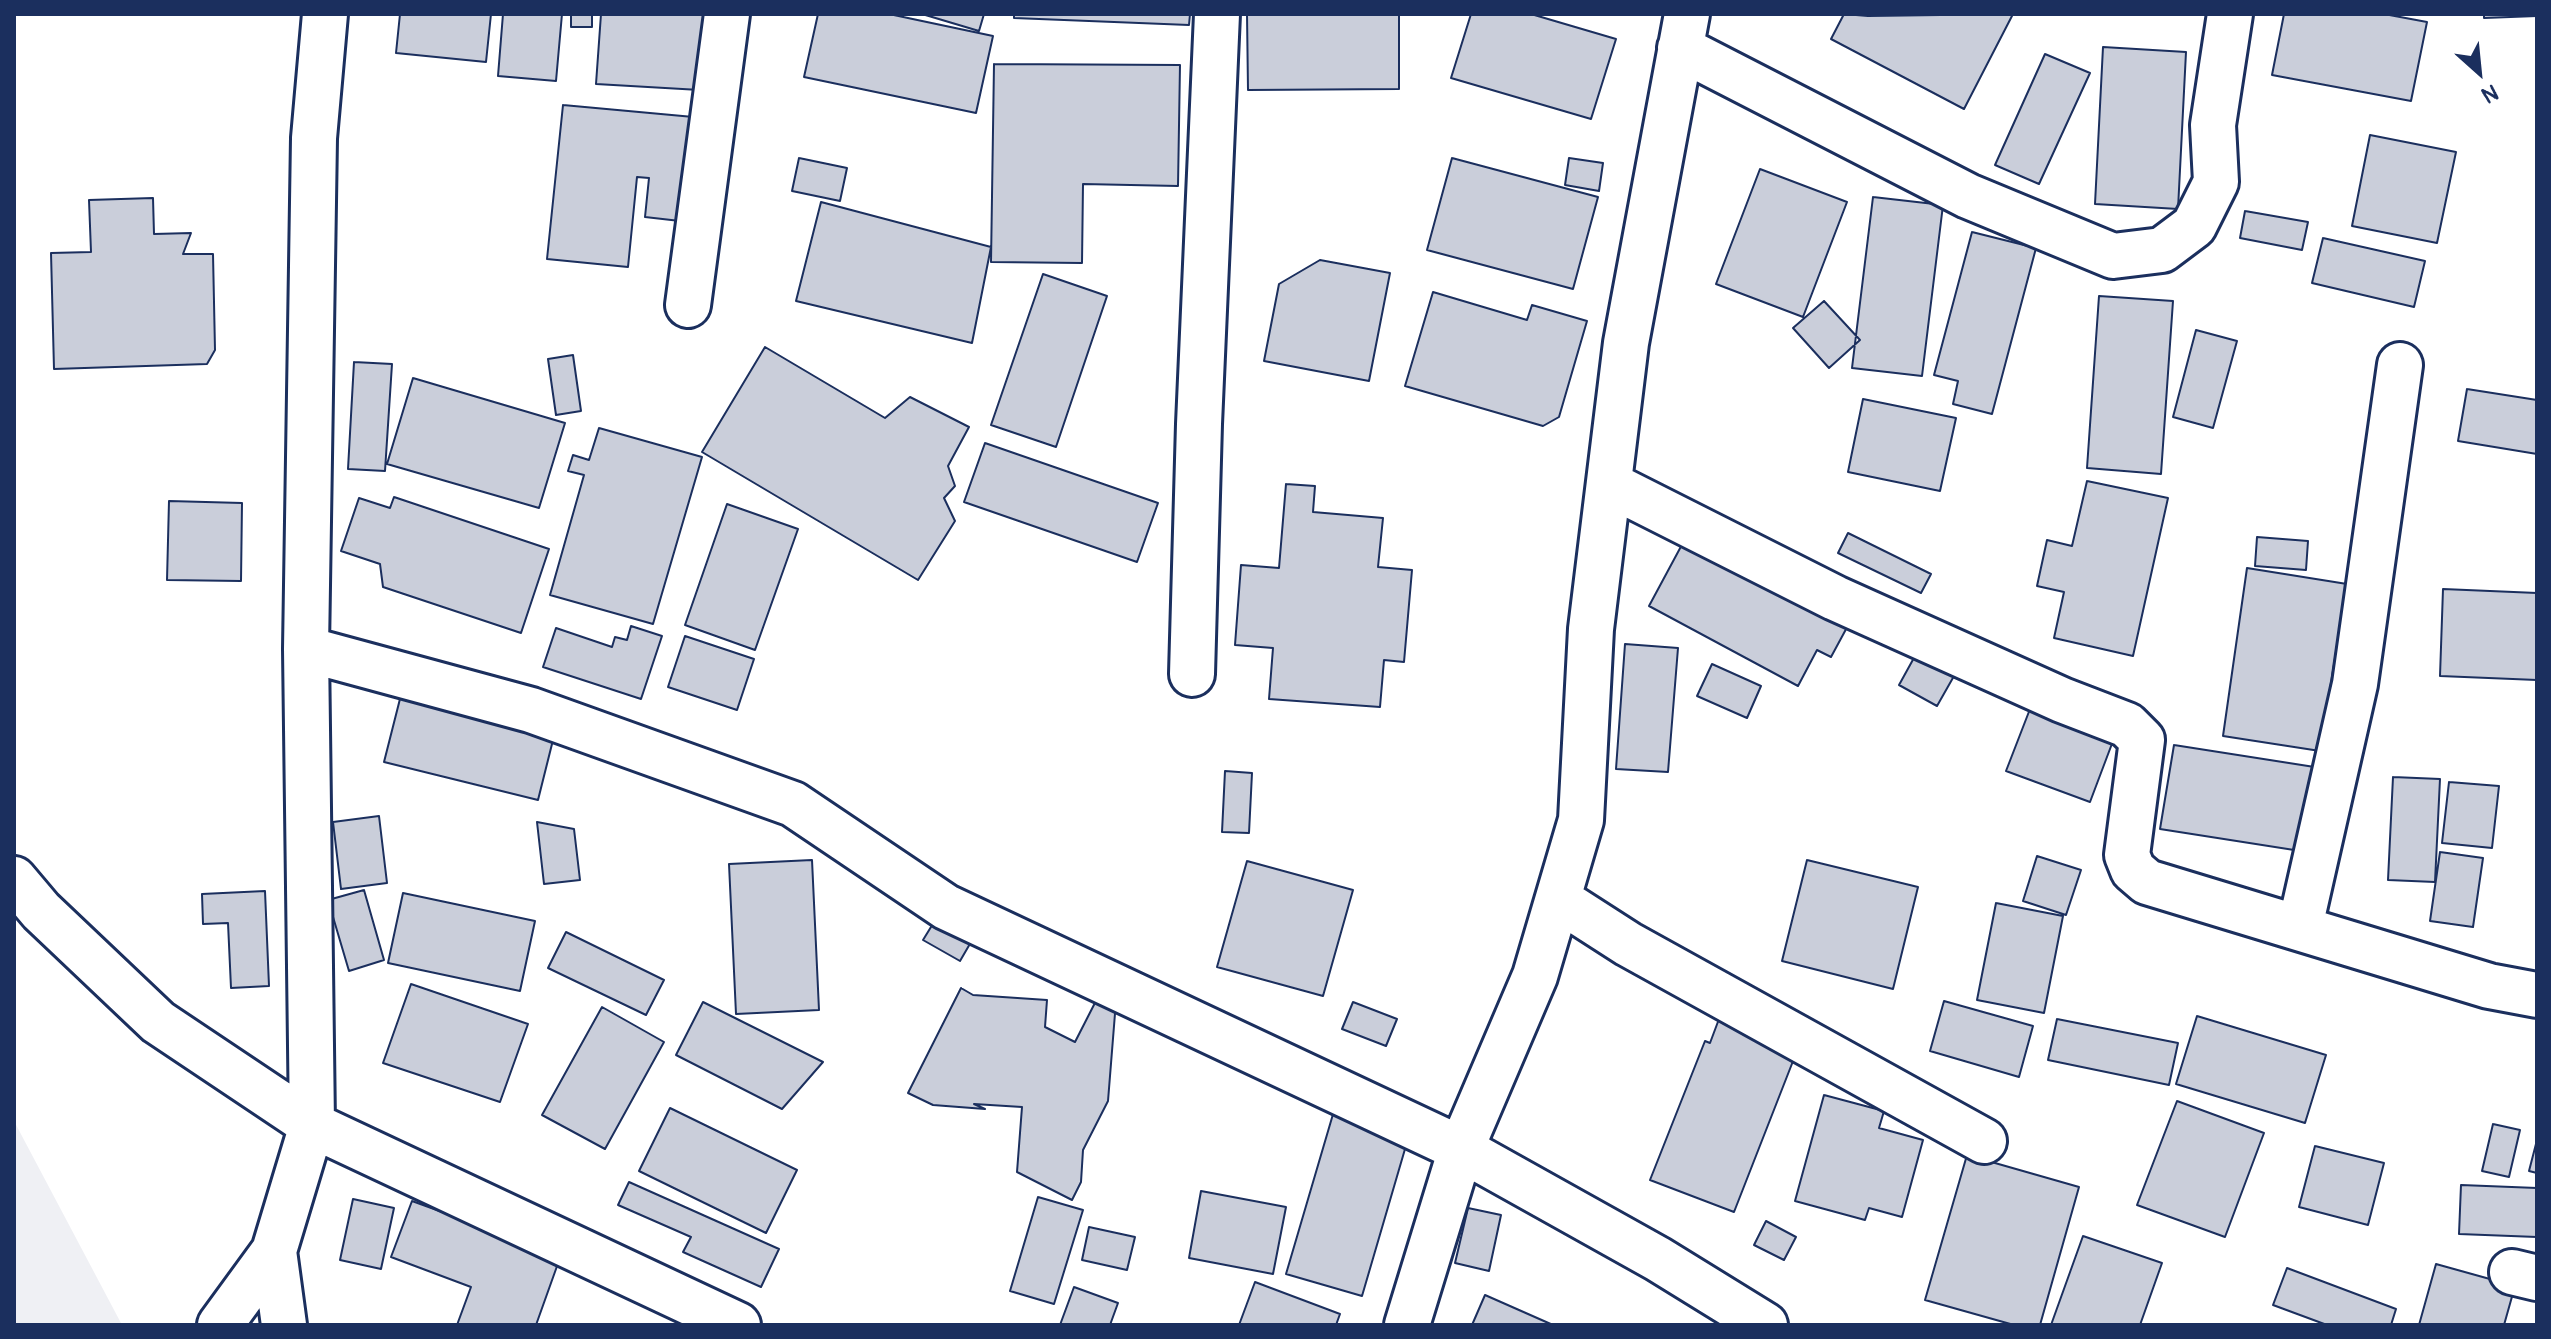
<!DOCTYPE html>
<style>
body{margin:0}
#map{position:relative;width:2551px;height:1339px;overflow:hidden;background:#fff;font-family:Pangolin,sans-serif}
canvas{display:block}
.frame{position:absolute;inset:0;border:16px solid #1b2f5e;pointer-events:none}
.north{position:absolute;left:2439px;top:32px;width:80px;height:80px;-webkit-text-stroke:6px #fff;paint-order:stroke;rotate:153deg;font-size:22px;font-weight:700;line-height:32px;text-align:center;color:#1b2f5e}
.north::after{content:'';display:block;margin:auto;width:28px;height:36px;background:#1b2f5e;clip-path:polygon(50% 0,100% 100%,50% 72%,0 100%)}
</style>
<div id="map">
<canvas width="2551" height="1339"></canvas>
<div class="frame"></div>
<div class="north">N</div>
</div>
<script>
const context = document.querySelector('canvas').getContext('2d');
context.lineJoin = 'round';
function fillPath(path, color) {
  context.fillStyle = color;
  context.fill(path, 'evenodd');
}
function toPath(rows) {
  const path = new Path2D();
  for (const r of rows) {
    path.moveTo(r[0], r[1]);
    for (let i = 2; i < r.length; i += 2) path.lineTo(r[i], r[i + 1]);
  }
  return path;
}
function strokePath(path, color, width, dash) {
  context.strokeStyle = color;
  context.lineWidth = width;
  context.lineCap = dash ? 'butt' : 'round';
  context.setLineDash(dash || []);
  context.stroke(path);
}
fillPath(toPath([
 [14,1121,122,1325,14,1325]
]), '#eff0f4');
const building = toPath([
 [400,14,491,14,486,62,396,53,400,14],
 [503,14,562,14,556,81,498,76,503,14],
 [571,14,592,14,592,27,571,27,571,14],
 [601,14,722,14,717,91,596,84,601,14],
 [818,14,889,14,993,36,976,113,804,77,818,14],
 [922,14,984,14,979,31,922,14],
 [1014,14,1190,14,1189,25,1014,18,1014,14],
 [1247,14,1399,14,1399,89,1248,90,1247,14],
 [1471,14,1531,14,1616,39,1591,119,1451,78,1471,14],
 [1844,14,1868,16,2013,14,1964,109,1831,39,1844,14],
 [2284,14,2384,14,2427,22,2411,101,2272,75,2284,14],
 [2484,14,2537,14,2537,16,2484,18,2484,14],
 [2103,47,2186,52,2178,209,2095,204,2103,47],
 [2045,54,2090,73,2039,184,1995,165,2045,54],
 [994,64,1180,65,1178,186,1083,184,1082,263,991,262,994,64],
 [563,105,726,120,715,225,645,217,649,178,637,177,628,267,547,259,563,105],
 [2370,135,2456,152,2437,243,2352,226,2370,135],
 [799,158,847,168,840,201,792,191,799,158],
 [1452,158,1598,197,1573,289,1427,250,1452,158],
 [1569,158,1603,163,1599,191,1565,185,1569,158],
 [1760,169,1847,202,1803,317,1716,284,1760,169],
 [1873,197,1943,205,1922,376,1852,368,1873,197],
 [153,198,154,234,191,233,183,254,213,254,215,350,207,364,54,369,51,253,91,252,89,200,153,198],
 [821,202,991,247,972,343,796,301,821,202],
 [2245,211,2308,222,2302,250,2240,238,2245,211],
 [1972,232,2036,248,1992,414,1953,404,1958,381,1934,375,1972,232],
 [2323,238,2425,261,2414,307,2312,283,2323,238],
 [1320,260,1390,273,1369,381,1264,361,1279,284,1320,260],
 [1043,274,1107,296,1056,447,991,425,1043,274],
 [1433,292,1527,320,1532,305,1587,321,1559,417,1543,426,1405,386,1433,292],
 [2099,296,2173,301,2161,474,2087,468,2099,296],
 [1824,301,1860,340,1829,368,1793,328,1824,301],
 [2196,330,2237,341,2213,428,2173,417,2196,330],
 [765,347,885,418,910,397,969,427,948,466,955,486,944,498,955,521,918,580,702,452,765,347],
 [573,355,581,411,556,415,548,359,573,355],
 [354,362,392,364,385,471,348,469,354,362],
 [413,378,565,423,539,508,387,464,413,378],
 [2467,389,2537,400,2537,454,2458,441,2467,389],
 [1863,399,1956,418,1940,491,1848,472,1863,399],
 [599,428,702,457,653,624,550,595,584,475,568,471,573,455,589,460,599,428],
 [985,443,1158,503,1137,562,964,502,985,443],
 [2087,481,2168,498,2133,656,2054,638,2064,592,2037,586,2047,540,2072,546,2087,481],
 [1286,484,1315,486,1313,512,1383,518,1378,567,1412,570,1404,662,1384,660,1380,707,1269,699,1273,648,1235,645,1241,565,1279,568,1286,484],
 [394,497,549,549,521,633,383,587,380,564,341,551,359,498,390,508,394,497],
 [169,501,242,503,241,581,167,580,169,501],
 [727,504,798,529,755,650,685,625,727,504],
 [1848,533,1931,574,1921,593,1838,553,1848,533],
 [2257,537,2308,541,2306,570,2255,566,2257,537],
 [1685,539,1858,607,1831,657,1817,650,1798,686,1649,606,1685,539],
 [2247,568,2347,584,2320,751,2223,736,2247,568],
 [2443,589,2537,593,2537,680,2440,676,2443,589],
 [631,626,662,636,641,699,543,667,556,628,612,647,615,637,627,640,631,626],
 [685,636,754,659,737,710,668,687,685,636],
 [1625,644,1678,648,1668,772,1616,769,1625,644],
 [1915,656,1954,676,1937,706,1899,685,1915,656],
 [1712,664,1761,686,1747,718,1697,696,1712,664],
 [402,691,556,728,538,800,384,762,402,691],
 [2030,709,2113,741,2090,802,2006,771,2030,709],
 [2174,745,2340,771,2326,855,2160,829,2174,745],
 [1225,771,1252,773,1249,833,1222,832,1225,771],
 [2393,777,2440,779,2435,882,2388,880,2393,777],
 [2449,782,2499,786,2492,848,2442,843,2449,782],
 [379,816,387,883,341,889,333,822,379,816],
 [537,822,574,829,580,880,544,884,537,822],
 [2440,852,2483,858,2473,927,2430,921,2440,852],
 [2037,856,2081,870,2066,915,2023,901,2037,856],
 [812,860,819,1010,736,1014,729,864,812,860],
 [1807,860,1918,887,1893,989,1782,961,1807,860],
 [1247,861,1353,890,1323,996,1217,967,1247,861],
 [364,890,384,960,349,971,328,900,364,890],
 [265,891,269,986,231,988,228,923,203,924,202,894,265,891],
 [403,893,535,921,520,991,388,963,403,893],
 [1996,903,2063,916,2044,1013,1977,1000,1996,903],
 [942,909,978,930,960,961,923,940,942,909],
 [566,932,664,980,646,1015,548,968,566,932],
 [411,984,528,1024,500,1102,383,1063,411,984],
 [961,988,973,995,1047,1000,1045,1027,1075,1042,1100,993,1116,1001,1108,1101,1083,1150,1081,1182,1072,1200,1017,1172,1022,1107,974,1104,985,1109,933,1105,908,1093,961,988],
 [1944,1001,2033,1026,2019,1077,1930,1051,1944,1001],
 [703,1002,823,1062,782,1109,676,1055,703,1002],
 [1353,1002,1397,1019,1386,1046,1342,1029,1353,1002],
 [1725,1003,1804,1033,1734,1212,1650,1180,1705,1041,1710,1043,1725,1003],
 [602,1007,664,1042,605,1149,542,1115,602,1007],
 [2197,1016,2326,1055,2305,1123,2176,1084,2197,1016],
 [2057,1019,2178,1043,2169,1085,2048,1060,2057,1019],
 [1341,1087,1417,1108,1362,1296,1286,1274,1341,1087],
 [1824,1095,1884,1111,1879,1128,1923,1140,1902,1217,1869,1208,1865,1220,1795,1201,1824,1095],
 [2177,1101,2264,1133,2225,1237,2137,1205,2177,1101],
 [670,1108,797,1170,766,1233,639,1171,670,1108],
 [2493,1124,2520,1130,2509,1177,2482,1171,2493,1124],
 [2537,1140,2537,1173,2529,1171,2537,1140],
 [2315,1146,2384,1163,2368,1225,2299,1207,2315,1146],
 [1967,1155,2079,1187,2040,1325,2014,1325,1925,1300,1967,1155],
 [629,1182,779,1249,761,1287,683,1252,691,1237,618,1205,629,1182],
 [2461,1185,2537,1188,2537,1237,2459,1234,2461,1185],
 [1201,1191,1286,1207,1273,1274,1189,1258,1201,1191],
 [1038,1197,1083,1210,1054,1304,1010,1291,1038,1197],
 [353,1199,394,1208,381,1269,340,1260,353,1199],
 [412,1201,561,1255,536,1325,457,1325,471,1287,391,1257,412,1201],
 [1468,1208,1501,1215,1489,1271,1455,1263,1468,1208],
 [1766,1221,1796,1237,1784,1260,1754,1245,1766,1221],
 [1089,1227,1135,1237,1127,1270,1082,1260,1089,1227],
 [2083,1236,2162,1263,2140,1325,2051,1325,2083,1236],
 [2436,1264,2515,1286,2504,1325,2419,1325,2436,1264],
 [2287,1268,2396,1309,2391,1325,2327,1325,2273,1305,2287,1268],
 [1255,1282,1340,1314,1336,1325,1239,1325,1255,1282],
 [1074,1287,1118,1303,1110,1325,1060,1325,1074,1287],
 [1485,1295,1553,1325,1472,1325,1485,1295]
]);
fillPath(building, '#caceda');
strokePath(building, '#1b2f5e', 2);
const minor = toPath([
 [1680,48,1968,196,2113,256,2162,250,2194,226,2216,182,2213,125,2230,14],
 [688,305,727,14],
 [1609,484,1835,598,2062,700,2127,725,2142,740,2127,855,2133,870,2147,882,2489,986,2537,995],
 [306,649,531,710,793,804,946,907,1461,1149,1658,1259,1765,1325],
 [1192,674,1199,424,1217,14],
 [14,879,41,911,158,1022,312,1125,738,1325],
 [1558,899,1628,944,1984,1141],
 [2300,927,2355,684,2400,365],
 [2512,1272,2537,1278],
 [220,1325,274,1251],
 [284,1325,274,1251,312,1125,306,649,314,138,325,14],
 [1407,1325,1461,1149,1535,976,1581,820,1591,629,1626,343,1687,14]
]);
strokePath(minor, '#1b2f5e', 50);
strokePath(minor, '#fff', 44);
</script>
